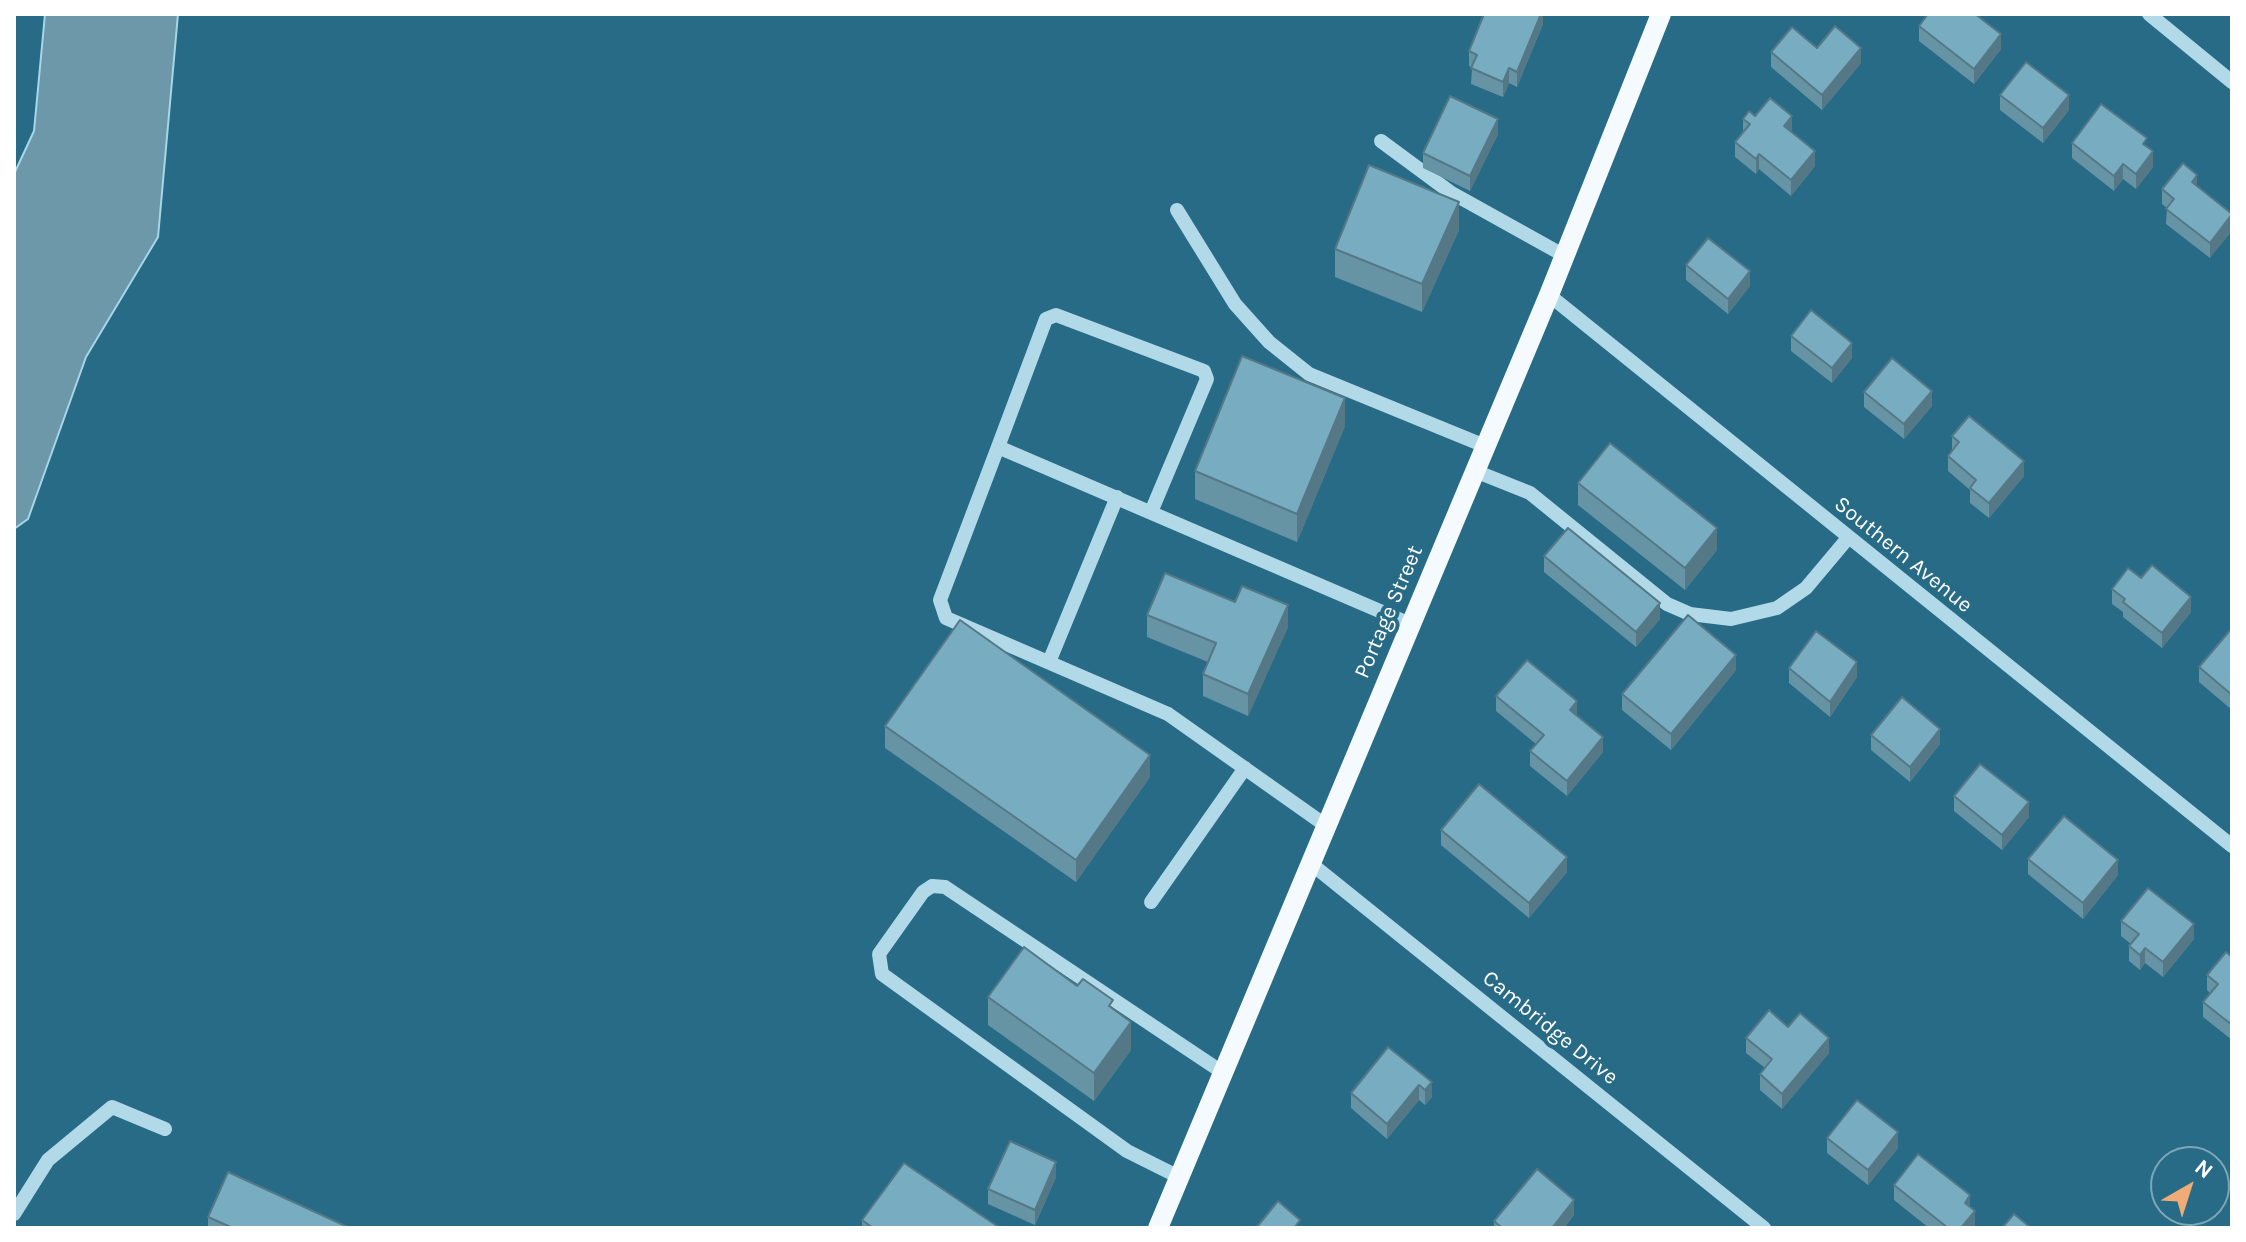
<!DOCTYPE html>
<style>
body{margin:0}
#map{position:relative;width:2246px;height:1242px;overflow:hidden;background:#276b86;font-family:Karla,sans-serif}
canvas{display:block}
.frame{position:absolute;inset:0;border:16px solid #fff;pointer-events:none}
.north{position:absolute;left:2150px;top:1146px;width:80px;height:80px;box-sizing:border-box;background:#276b86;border:2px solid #7da6b6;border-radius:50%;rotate:39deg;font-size:22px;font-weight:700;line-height:32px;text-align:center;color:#fff}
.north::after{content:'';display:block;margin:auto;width:28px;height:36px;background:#f0ab77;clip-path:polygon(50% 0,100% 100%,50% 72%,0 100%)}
</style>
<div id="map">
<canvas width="2246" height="1242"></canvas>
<div class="frame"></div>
<div class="north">N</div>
</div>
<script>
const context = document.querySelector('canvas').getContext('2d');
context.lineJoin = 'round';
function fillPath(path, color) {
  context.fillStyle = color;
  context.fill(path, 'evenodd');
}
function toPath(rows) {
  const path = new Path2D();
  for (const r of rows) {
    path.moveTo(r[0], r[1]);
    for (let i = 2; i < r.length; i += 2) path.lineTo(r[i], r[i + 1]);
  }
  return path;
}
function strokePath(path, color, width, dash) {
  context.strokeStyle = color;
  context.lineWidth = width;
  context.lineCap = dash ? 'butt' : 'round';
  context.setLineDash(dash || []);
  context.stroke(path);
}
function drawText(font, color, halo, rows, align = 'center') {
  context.font = font + ' Karla,sans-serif';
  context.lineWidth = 8;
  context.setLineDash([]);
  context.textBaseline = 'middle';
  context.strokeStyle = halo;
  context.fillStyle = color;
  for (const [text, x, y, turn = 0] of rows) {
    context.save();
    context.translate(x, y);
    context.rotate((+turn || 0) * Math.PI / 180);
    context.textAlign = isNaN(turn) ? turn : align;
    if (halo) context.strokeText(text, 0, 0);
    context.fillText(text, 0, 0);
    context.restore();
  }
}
const water = toPath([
 [45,14,178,14,158,237,86,357,28,519,14,529,14,174,34,131,45,14]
]);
fillPath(water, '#6c98aa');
strokePath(water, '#a6d7e8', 2);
strokePath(toPath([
 [2149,14,2232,82],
 [1381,141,1450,192,1565,256],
 [1177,210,1235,304,1269,342,1309,374,1485,446],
 [1549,295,2232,846],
 [998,447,1046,319,1056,315,1204,371,1207,379,1151,512],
 [1475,471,1530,493,1667,604,1690,614,1731,619,1777,608,1806,588,1848,538],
 [1049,662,1117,497],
 [1325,825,1168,714,946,618,940,600,998,447,1410,624],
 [1309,862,1764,1228],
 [1151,902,1245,768],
 [1179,1177,1127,1151,882,974,879,954,923,892,932,886,945,887,1222,1072],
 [14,1214,48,1160,112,1107,165,1129]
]), '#b2d9e8', 14);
strokePath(toPath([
 [1158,1228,1549,295,1661,14]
]), '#f4fafe', 20);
fillPath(toPath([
 [1543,14,1543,24,1517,87,1509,83,1503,97,1471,84,1472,68,1469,66,1469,51],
 [1919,26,2001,49,1974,84,1919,41],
 [1817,48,1861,63,1822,110,1771,67,1771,52],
 [2000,95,2069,110,2043,143,2000,110],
 [1755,116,1792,131,1791,132,1815,166,1791,196,1759,169,1756,174,1735,157,1735,142,1743,133,1743,119],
 [1498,134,1470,191,1423,168,1423,153],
 [2072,143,2147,147,2153,167,2136,189,2123,179,2114,191,2072,158],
 [2197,187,2232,214,2210,258,2166,224,2167,208,2162,204,2162,189],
 [1459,230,1422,312,1335,277,1335,249],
 [1686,265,1750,286,1728,314,1686,280],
 [1791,336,1852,358,1832,383,1791,351],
 [1864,392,1932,406,1904,439,1864,407],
 [1345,426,1297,542,1195,499,1195,471],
 [1952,436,2024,476,1989,518,1970,503,1970,490,1948,471,1948,456,1952,451],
 [1578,483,1717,550,1685,590,1578,505],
 [1544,556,1660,619,1636,647,1544,572],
 [2141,578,2191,612,2162,648,2123,617,2123,612,2112,604,2112,589],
 [1147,615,1288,627,1248,716,1203,696,1203,674,1208,662,1147,637],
 [2232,628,2232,710,2199,682,2199,667],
 [1789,668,1857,677,1830,717,1789,683],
 [1736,670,1671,750,1622,710,1622,694],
 [1496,696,1577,716,1603,752,1567,796,1530,766,1530,751,1536,744,1496,711],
 [885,726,1150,777,1076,882,885,748],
 [1871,735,1940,744,1910,782,1871,750],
 [1954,796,2029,817,2002,850,1954,811],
 [1441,830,1567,872,1529,918,1441,845],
 [2028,859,2118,875,2083,919,2028,874],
 [2121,921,2194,939,2163,977,2145,963,2140,970,2129,961,2129,946,2131,944,2121,936],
 [2232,957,2232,1040,2203,1017,2203,1002,2210,993,2207,990,2207,975],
 [1077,986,1113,1009,1131,1050,1094,1101,988,1025,988,997],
 [1788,1027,1829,1053,1782,1109,1760,1090,1760,1074,1765,1068,1746,1053,1746,1038],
 [1388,1047,1432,1097,1425,1105,1419,1100,1387,1139,1351,1108,1351,1093],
 [1827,1138,1898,1148,1868,1185,1827,1153],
 [1056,1177,1035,1225,988,1204,988,1189],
 [1894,1185,1970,1207,1975,1226,1973,1228,1929,1228,1894,1200],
 [1574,1215,1564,1228,1494,1228,1494,1221],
 [208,1217,350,1228,208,1228],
 [862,1220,1000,1228,862,1228]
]), '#6794a5');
fillPath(toPath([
 [1541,14,1543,14,1543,24,1517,87,1517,72],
 [2001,34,2001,49,1974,84,1974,69],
 [1861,48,1861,63,1822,110,1822,95],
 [1509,68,1509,83,1503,97,1503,82],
 [2069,95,2069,110,2043,143,2043,128],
 [1792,116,1792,131,1784,141,1784,126],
 [1498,119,1498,134,1470,191,1470,176],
 [1815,151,1815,166,1791,196,1791,180],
 [2153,151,2153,167,2136,189,2136,174],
 [1759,154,1759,169,1756,174,1756,159],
 [2123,164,2123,179,2114,191,2114,176],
 [2197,175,2197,190,2192,182],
 [1459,202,1459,230,1422,312,1422,284],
 [2232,216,2232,231,2210,258,2210,243],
 [1750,271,1750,286,1728,314,1728,299],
 [1852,343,1852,358,1832,383,1832,368],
 [1932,391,1932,406,1904,439,1904,424],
 [1345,398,1345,426,1297,542,1297,514],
 [2024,461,2024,476,1989,518,1989,503],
 [1717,528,1717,550,1685,590,1685,568],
 [2191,597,2191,612,2162,648,2162,633],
 [1660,603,1660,619,1636,647,1636,632],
 [1288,605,1288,627,1248,716,1248,694],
 [1736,655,1736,670,1671,750,1671,734],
 [1857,662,1857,677,1830,717,1830,702],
 [1577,701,1577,716,1570,710],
 [1940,729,1940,744,1910,782,1910,767],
 [1603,737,1603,752,1567,796,1567,781],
 [1150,755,1150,777,1076,882,1076,860],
 [2029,802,2029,817,2002,850,2002,835],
 [1567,857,1567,872,1529,918,1529,903],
 [2118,860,2118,875,2083,919,2083,903],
 [2194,924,2194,939,2163,977,2163,962],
 [2145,948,2145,963,2140,970,2140,955],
 [1131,1022,1131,1050,1094,1101,1094,1073],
 [1829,1038,1829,1053,1782,1109,1782,1094],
 [1432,1082,1432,1097,1425,1105,1425,1090],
 [1419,1085,1419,1100,1387,1139,1387,1124],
 [1898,1132,1898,1148,1868,1185,1868,1170],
 [1056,1162,1056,1177,1035,1225,1035,1210],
 [1970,1195,1970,1210,1965,1203],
 [1574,1200,1574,1215,1564,1228,1552,1228],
 [1975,1211,1975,1226,1973,1228,1961,1228]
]), '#547886');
const building = toPath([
 [1484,14,1541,14,1517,72,1509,68,1503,82,1471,68,1477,55,1469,51,1484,14],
 [1928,14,1975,14,2001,34,1974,69,1919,26,1928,14],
 [1835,26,1861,48,1822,95,1771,52,1792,27,1817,48,1835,26],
 [2026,62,2069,95,2043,128,2000,95,2026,62],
 [1450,96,1498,119,1470,176,1423,153,1450,96],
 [1770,98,1792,116,1784,126,1815,151,1791,180,1759,154,1756,159,1735,142,1750,124,1743,119,1749,111,1755,116,1770,98],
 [2101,104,2147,138,2143,144,2153,151,2136,174,2123,164,2114,176,2072,143,2101,104],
 [2183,163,2197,175,2192,182,2232,214,2210,243,2166,209,2174,199,2162,189,2183,163],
 [1369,165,1459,202,1422,284,1335,249,1369,165],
 [1708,238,1750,271,1728,299,1686,265,1708,238],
 [1811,310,1852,343,1832,368,1791,336,1811,310],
 [1242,356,1345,398,1297,514,1195,471,1242,356],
 [1892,358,1932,391,1904,424,1864,392,1892,358],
 [1969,416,2024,461,1989,503,1970,488,1976,480,1948,456,1959,442,1952,436,1969,416],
 [1610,443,1717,528,1685,568,1578,483,1610,443],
 [1568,528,1660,603,1636,632,1544,556,1568,528],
 [2152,565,2191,597,2162,633,2123,602,2125,599,2112,589,2128,568,2141,578,2152,565],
 [1165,573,1235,602,1242,586,1288,605,1248,694,1203,674,1216,643,1147,615,1165,573],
 [1688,615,1736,655,1671,734,1622,694,1688,615],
 [960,620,1150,755,1076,860,885,726,960,620],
 [2232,628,2232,695,2199,667,2232,628],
 [1816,631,1857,662,1830,702,1789,668,1816,631],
 [1527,660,1577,701,1570,710,1603,737,1567,781,1530,751,1544,735,1496,696,1527,660],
 [1902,697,1940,729,1910,767,1871,735,1902,697],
 [1980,764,2029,802,2002,835,1954,796,1980,764],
 [1479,784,1567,857,1529,903,1441,830,1479,784],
 [2064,816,2118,860,2083,903,2028,859,2064,816],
 [2148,888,2194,924,2163,962,2145,948,2140,955,2129,946,2139,934,2121,921,2148,888],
 [1024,947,1077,986,1083,979,1113,1000,1109,1006,1131,1022,1094,1073,988,997,1024,947],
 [2226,952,2232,957,2232,1025,2203,1002,2218,984,2207,975,2226,952],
 [1769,1010,1788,1027,1800,1013,1829,1038,1782,1094,1760,1074,1772,1059,1746,1038,1769,1010],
 [1388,1047,1432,1082,1425,1090,1419,1085,1387,1124,1351,1093,1388,1047],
 [1857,1100,1898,1132,1868,1170,1827,1138,1857,1100],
 [1010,1141,1056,1162,1035,1210,988,1189,1010,1141],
 [1918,1154,1970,1195,1965,1203,1975,1211,1961,1228,1948,1228,1894,1185,1918,1154],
 [904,1163,1000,1228,873,1228,862,1220,904,1163],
 [1537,1169,1574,1200,1552,1228,1502,1228,1494,1221,1537,1169],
 [228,1172,350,1228,233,1228,208,1217,228,1172],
 [1278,1201,1300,1220,1294,1228,1256,1228,1278,1201],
 [2014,1214,2031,1228,2002,1228,2014,1214]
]);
fillPath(building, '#78acc0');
strokePath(building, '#547886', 2);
drawText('22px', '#fff', '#276b86', [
 ["Southern Avenue",1903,555,39],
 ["Portage Street",1389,612,-67],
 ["Cambridge Drive",1550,1028,39]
]);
</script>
